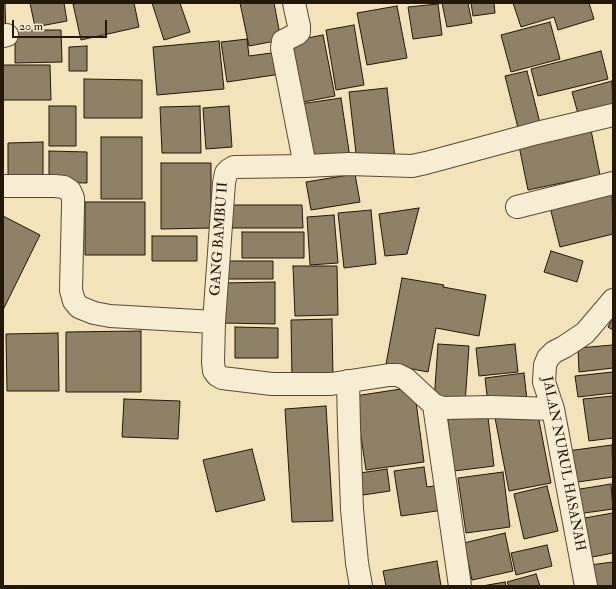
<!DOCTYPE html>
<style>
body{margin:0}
#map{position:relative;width:616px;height:589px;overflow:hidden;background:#f2e3ba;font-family:"IM FELL Double Pica",serif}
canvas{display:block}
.frame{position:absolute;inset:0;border:4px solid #23170a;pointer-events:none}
.scale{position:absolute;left:12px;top:20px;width:95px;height:18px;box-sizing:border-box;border:2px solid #23170a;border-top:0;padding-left:5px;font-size:12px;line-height:14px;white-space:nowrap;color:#23170a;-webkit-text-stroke:3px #f7edd2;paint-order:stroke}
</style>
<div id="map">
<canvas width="616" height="589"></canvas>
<div class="frame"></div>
<div class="scale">20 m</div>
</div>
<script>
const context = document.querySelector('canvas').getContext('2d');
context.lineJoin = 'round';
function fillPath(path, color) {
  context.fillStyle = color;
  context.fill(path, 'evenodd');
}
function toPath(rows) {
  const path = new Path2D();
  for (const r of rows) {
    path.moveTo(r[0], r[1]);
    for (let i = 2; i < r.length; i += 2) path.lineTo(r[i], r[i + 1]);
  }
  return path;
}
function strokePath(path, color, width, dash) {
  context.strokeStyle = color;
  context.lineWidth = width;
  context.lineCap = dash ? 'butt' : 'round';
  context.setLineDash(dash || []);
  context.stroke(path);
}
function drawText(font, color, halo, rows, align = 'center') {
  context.font = font + ' "IM FELL Double Pica",serif';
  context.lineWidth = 3;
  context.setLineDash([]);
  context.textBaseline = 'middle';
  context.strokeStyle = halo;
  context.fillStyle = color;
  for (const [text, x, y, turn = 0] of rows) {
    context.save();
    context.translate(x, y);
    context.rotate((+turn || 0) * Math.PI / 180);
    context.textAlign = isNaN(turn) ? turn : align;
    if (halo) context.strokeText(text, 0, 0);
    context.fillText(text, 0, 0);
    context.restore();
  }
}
const building = toPath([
 [3,3,5,3,6,34,3,34,3,3],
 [30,3,64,3,67,21,35,27,30,3],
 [79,3,134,3,139,27,81,40,73,4,79,3],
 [152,3,180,3,190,32,164,40,152,3],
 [240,3,274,3,281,40,249,46,240,3],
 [442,3,468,3,472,23,447,27,442,3],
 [471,3,494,3,495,13,473,16,471,3],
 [513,3,589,3,594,19,558,30,554,17,521,27,513,3],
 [438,4,442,35,413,39,408,7,438,4],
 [397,6,407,58,367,65,357,13,397,6],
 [550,22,560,59,511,72,501,35,550,22],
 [354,25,364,85,336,90,326,30,354,25],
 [15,30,61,30,62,62,15,63,15,30],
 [323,35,335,96,298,103,286,42,323,35],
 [247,39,249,56,279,52,281,74,227,82,221,42,247,39],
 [219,41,224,89,157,95,153,47,219,41],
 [87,46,87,71,69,71,69,47,87,46],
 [601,51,608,79,538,96,531,69,601,51],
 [3,65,50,65,51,100,3,100,3,65],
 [527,71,541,127,519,132,505,76,527,71],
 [84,79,142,80,142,118,84,118,84,79],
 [612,81,613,112,580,121,572,92,612,81],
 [387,88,395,158,357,162,349,92,387,88],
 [341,98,350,158,309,164,300,104,341,98],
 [49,106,76,106,76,146,49,146,49,106],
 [200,106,201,153,162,153,160,107,200,106],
 [229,106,232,147,206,149,203,108,229,106],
 [591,130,600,175,528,190,519,146,591,130],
 [101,137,142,137,142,199,101,199,101,137],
 [43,142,43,179,8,179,8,143,43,142],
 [49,151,87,152,87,183,49,182,49,151],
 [161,163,211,163,211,228,161,229,161,163],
 [355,174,360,202,311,210,306,182,355,174],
 [612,191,613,234,560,247,550,207,612,191],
 [85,202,145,202,145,255,85,255,85,202],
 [231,205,302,205,303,228,232,228,231,205],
 [419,208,407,254,385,256,379,214,419,208],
 [371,210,376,264,344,268,338,213,371,210],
 [334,215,338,263,310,265,307,217,334,215],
 [3,216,40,235,3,310,3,216],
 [242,232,304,232,304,258,242,258,242,232],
 [152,236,197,236,197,261,152,261,152,236],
 [551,251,583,261,577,282,544,272,551,251],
 [225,261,273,261,273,279,225,279,225,261],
 [293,266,337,266,338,315,295,316,293,266],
 [402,278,444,285,443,287,486,295,479,336,436,328,428,372,386,364,402,278],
 [275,282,275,324,222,323,222,283,275,282],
 [613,317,613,330,608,327,613,317],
 [332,319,333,380,292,380,291,320,332,319],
 [235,327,278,328,278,358,235,358,235,327],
 [141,331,141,392,66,392,66,332,141,331],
 [58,333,59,391,7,391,6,334,58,333],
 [438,344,469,346,465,404,434,402,438,344],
 [515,344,518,372,479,376,476,348,515,344],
 [613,345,613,368,579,372,578,348,613,345],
 [613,372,613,393,578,397,575,376,613,372],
 [524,373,527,400,488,404,485,378,524,373],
 [414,387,424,462,366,470,355,396,414,387],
 [613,396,613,438,589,441,583,399,613,396],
 [124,399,180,401,178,439,122,437,124,399],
 [326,406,333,521,292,522,285,409,326,406],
 [487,409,494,466,454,471,447,414,487,409],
 [537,410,551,483,509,491,495,418,537,410],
 [612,445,613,477,571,483,567,451,612,445],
 [252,449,265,500,216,512,203,460,252,449],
 [424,467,427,487,441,485,444,510,401,516,394,471,424,467],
 [387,469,390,491,363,495,360,473,387,469],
 [503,472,510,527,466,533,458,478,503,472],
 [611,484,613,509,577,514,574,490,611,484],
 [547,486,558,531,524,539,514,494,547,486],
 [613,513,613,553,587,558,579,519,613,513],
 [505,533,513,571,472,580,464,543,505,533],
 [547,545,552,566,516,575,511,553,547,545],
 [437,561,441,586,386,586,383,571,437,561],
 [613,562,613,586,593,586,590,565,613,562],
 [536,574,540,586,509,586,507,582,536,574],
 [505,582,506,586,482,586,505,582]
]);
fillPath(building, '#8f8166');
strokePath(building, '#23170a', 1);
const minor = toPath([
 [3,36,7,35],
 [305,166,349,164,412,166,426,163,537,133,613,115],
 [3,186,55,186,64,187,70,191,73,198,73,206,71,290,74,301,79,307,94,313,110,316,214,322,213,362,214,371,217,375,222,378,272,384,331,384,389,375,398,375,406,379,434,405,443,408,491,407,553,409],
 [517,207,613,183],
 [214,322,224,183,226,173,229,170,234,167,305,166,282,48,283,41,297,34,299,32,299,26,294,3],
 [348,381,349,427,352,509,357,563,361,586],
 [434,405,460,586],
 [586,586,553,409,544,382,545,365,548,358,554,352,564,347,585,333,613,300]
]);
strokePath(minor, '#574a36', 24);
strokePath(minor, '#f7edd2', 22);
drawText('14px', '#23170a', '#f7edd2', [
 ["GANG BAMBU II",220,239,-86],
 ["JALAN NURUL HASANAH",563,464,79]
]);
</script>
